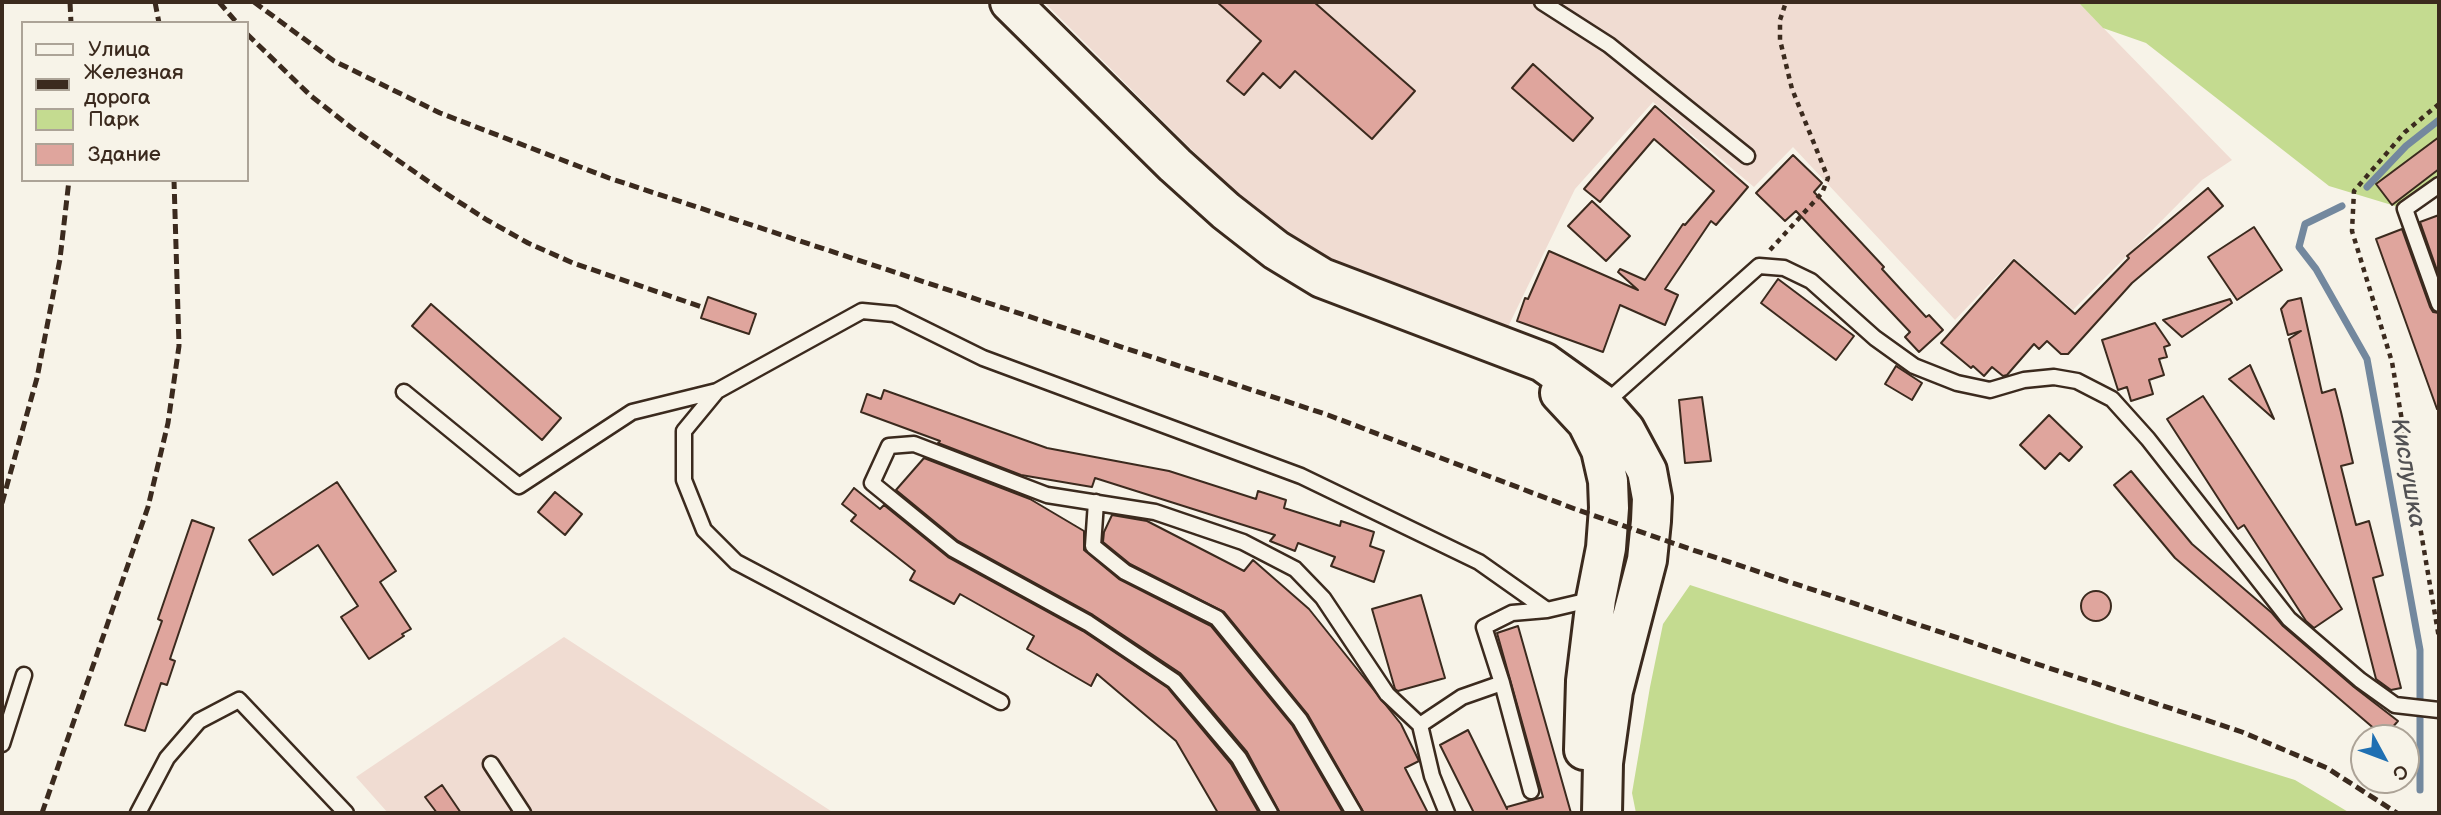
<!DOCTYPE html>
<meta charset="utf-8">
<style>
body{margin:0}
#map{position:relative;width:2441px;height:815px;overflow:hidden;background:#f7f3e8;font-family:"Balsamiq Sans",sans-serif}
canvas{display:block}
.frame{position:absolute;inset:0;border:4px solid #3b2a1e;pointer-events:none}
.legend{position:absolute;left:21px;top:21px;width:228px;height:161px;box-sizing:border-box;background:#f7f3e8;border:2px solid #aca397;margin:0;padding:9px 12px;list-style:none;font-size:21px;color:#3b2a1e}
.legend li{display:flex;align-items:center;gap:14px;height:35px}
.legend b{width:35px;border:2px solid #aca397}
.north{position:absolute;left:2350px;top:724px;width:70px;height:70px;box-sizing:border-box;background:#f7f3e8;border:2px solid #aca397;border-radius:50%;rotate:131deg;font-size:19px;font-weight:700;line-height:28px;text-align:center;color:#3b2a1e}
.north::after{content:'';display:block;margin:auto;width:24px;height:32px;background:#1f6fb2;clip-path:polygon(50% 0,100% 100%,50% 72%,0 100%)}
</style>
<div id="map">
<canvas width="2441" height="815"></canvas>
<div class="frame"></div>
<ul class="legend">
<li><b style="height:9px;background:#f7f3e8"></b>Улица</li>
<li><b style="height:9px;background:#3b2a1e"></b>Железная дорога</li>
<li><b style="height:19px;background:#c4db90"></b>Парк</li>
<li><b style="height:19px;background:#dfa59d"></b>Здание</li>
</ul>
<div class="north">С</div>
</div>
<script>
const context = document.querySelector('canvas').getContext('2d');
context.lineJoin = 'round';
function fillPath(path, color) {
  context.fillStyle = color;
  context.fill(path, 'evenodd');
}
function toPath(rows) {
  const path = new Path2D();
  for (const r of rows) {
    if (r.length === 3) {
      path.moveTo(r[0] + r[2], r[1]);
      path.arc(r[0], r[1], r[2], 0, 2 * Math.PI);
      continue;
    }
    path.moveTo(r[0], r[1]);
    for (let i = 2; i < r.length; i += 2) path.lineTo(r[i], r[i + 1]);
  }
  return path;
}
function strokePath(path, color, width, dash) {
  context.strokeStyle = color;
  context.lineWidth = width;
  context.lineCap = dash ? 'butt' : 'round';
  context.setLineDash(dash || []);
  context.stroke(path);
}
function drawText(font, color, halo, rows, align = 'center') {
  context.font = font + ' "Balsamiq Sans",sans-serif';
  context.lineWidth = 6;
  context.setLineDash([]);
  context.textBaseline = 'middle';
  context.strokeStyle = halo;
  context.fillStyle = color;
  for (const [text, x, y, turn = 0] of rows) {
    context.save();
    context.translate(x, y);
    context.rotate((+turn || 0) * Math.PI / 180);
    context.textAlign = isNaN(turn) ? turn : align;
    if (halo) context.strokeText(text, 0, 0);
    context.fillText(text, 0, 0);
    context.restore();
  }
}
fillPath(toPath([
 [1044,2,2078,2,2232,160,2202,180,2073,310,2014,258,1955,320,1793,147,1754,187,1653,102,1575,189,1505,333,1319,260,1226,184],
 [564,637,834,813,388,813,356,777]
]), '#f0dcd2');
fillPath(toPath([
 [2078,2,2439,2,2439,185,2405,209,2329,186,2146,43,2103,28],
 [1690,585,2121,726,2295,780,2350,813,1636,813,1632,793,1650,687,1663,624]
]), '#c4db90');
strokePath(toPath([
 [2367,187,2406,146,2439,120],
 [2342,206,2305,224,2299,247,2316,269,2367,359,2420,650,2420,790]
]), '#73889e', 7);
const building = toPath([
 [1217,2,1314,2,1415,91,1372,139,1295,71,1280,88,1263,73,1244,95,1227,81,1261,41,1217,2],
 [1533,64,1593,118,1573,141,1512,88,1533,64],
 [1655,106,1748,187,1716,225,1711,221,1665,289,1678,295,1665,325,1620,305,1603,352,1517,321,1525,298,1528,299,1549,251,1638,290,1618,272,1620,269,1645,280,1683,224,1685,225,1714,191,1654,139,1600,202,1584,189,1655,106],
 [2439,137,2439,169,2392,205,2376,184,2439,137],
 [1793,155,1822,183,1814,192,1884,267,1882,269,1926,317,1929,315,1943,330,1919,352,1905,337,1910,332,1796,211,1785,221,1756,193,1793,155],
 [2208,188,2223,206,2132,283,2068,354,2061,354,2047,341,2039,349,2034,344,2007,375,2003,376,1992,367,1984,376,1973,366,1971,368,1941,343,2014,260,2075,314,2129,258,2127,256,2208,188],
 [1592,201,1630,236,1606,261,1568,226,1592,201],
 [2439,215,2439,276,2420,222,2439,215],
 [2254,227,2282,270,2237,300,2208,257,2254,227],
 [2402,229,2430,307,2433,312,2439,313,2439,408,2437,409,2376,239,2402,229],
 [1778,279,1854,336,1836,360,1761,303,1778,279],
 [708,297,756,314,749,334,701,318,708,297],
 [2301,298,2322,393,2335,389,2341,412,2353,463,2341,466,2356,525,2369,521,2383,575,2373,578,2401,688,2391,690,2376,679,2289,339,2301,331,2288,335,2281,309,2288,301,2301,298],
 [2230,299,2232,303,2182,337,2163,320,2230,299],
 [431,304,561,418,542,440,412,326,431,304],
 [2155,323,2170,345,2164,347,2167,357,2159,359,2164,375,2149,380,2153,394,2131,401,2127,387,2118,390,2102,340,2155,323],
 [2250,365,2274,419,2229,379,2250,365],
 [1896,366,1922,383,1912,400,1885,384,1896,366],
 [884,390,1047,448,1169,471,1256,499,1258,491,1286,500,1284,508,1340,526,1341,521,1374,532,1370,546,1384,551,1374,582,1331,566,1335,557,1298,543,1295,551,1270,541,1275,535,1095,478,1092,487,1021,475,938,443,940,441,861,412,867,394,881,399,884,390],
 [2203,396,2342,609,2314,628,2306,621,2244,525,2238,529,2167,419,2203,396],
 [1702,397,1711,461,1685,463,1679,400,1702,397],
 [2049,415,2082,447,2069,461,2060,453,2045,469,2020,445,2049,415],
 [924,458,1030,499,1084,531,1084,550,1119,579,1211,626,1292,725,1343,813,1280,813,1247,752,1180,673,1093,615,958,541,896,490,924,458],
 [2131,471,2192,544,2272,613,2283,626,2354,687,2398,721,2384,737,2175,558,2114,485,2131,471],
 [337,482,396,571,380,582,411,629,402,634,404,636,369,659,341,617,358,606,318,545,273,575,249,540,337,482],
 [854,488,880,509,884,505,948,557,1083,631,1168,688,1231,764,1259,813,1218,813,1176,741,1097,674,1091,686,1027,649,1034,636,960,594,954,604,910,580,915,571,851,521,856,515,842,504,854,488],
 [555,492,582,514,565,535,538,512,555,492],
 [1112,515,1147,521,1244,571,1253,560,1309,609,1401,724,1419,761,1405,768,1428,813,1364,813,1308,715,1224,612,1130,564,1103,542,1104,532,1112,515],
 [192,520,214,528,170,659,175,661,167,685,161,683,145,731,125,725,162,621,158,619,192,520],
 [2096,606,15],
 [1421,595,1445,678,1398,691,1395,689,1372,609,1421,595],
 [1518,626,1571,813,1474,813,1440,745,1468,730,1507,809,1507,807,1543,797,1497,633,1518,626],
 [442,785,461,813,437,813,425,797,442,785]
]);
fillPath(building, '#dfa59d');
strokePath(building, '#3b2a1e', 2);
const lane = toPath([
 [1542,2,1609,45,1747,156],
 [2439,185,2405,209,2439,304],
 [717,391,684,431,684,480,704,530,736,562,1001,702],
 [404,392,519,486,632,412,717,391,862,311,894,314,983,358,1301,476,1479,562,1547,610,1594,599],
 [1603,405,1759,266,1784,268,1811,281,1875,338,1914,366,1957,383,1990,390,2024,380,2054,377,2077,381,2112,399,2148,439,2289,619,2360,680,2395,705,2439,710],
 [1096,502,1093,546,1125,572,1217,618,1300,720,1354,813],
 [1502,683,1484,627,1512,613,1547,610],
 [1420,725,1462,697,1502,683,1531,791],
 [2,744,24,675],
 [491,764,523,813],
 [138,813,167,758,199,721,239,700,346,813],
 [1270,813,1239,758,1174,681,1088,623,953,549,872,483,889,446,914,444,1047,495,1155,512,1243,542,1295,569,1323,598,1387,694,1420,725,1432,776,1447,813]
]);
const secondary = toPath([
 [1010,2,1175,165,1226,211,1276,250,1322,278,1543,362,1603,405,1625,430,1647,471,1652,498,1651,521,1647,560,1613,691,1603,763,1602,813],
 [1560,393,1587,422,1601,450,1608,481,1609,508,1606,548,1596,599,1586,681,1584,750]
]);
strokePath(lane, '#3b2a1e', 19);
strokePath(secondary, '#3b2a1e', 44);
strokePath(toPath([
 [2439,104,2405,132,2354,191,2352,231,2392,362,2439,638],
 [1770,250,1822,193,1828,178,1792,89,1780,40,1780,20,1786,2]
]), '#3b2a1e', 4.5, [5, 5]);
strokePath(lane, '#f7f3e8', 14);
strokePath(secondary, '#f7f3e8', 38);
strokePath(toPath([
 [70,2,71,23],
 [155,2,159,23],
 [219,2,237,23],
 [254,2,334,61,440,113,609,178,1328,415,1575,509,1690,549,2242,732,2327,768,2397,813],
 [247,34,311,96,352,128,439,189,487,220,528,243,573,263,702,307],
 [2,503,37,378,60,259,69,180],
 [42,813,148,507,168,423,179,346,174,180]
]), '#3b2a1e', 5, [10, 5]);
drawText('italic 24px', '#525153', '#f7f3e8', [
 ["Кислушка",2407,473,80]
]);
</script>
